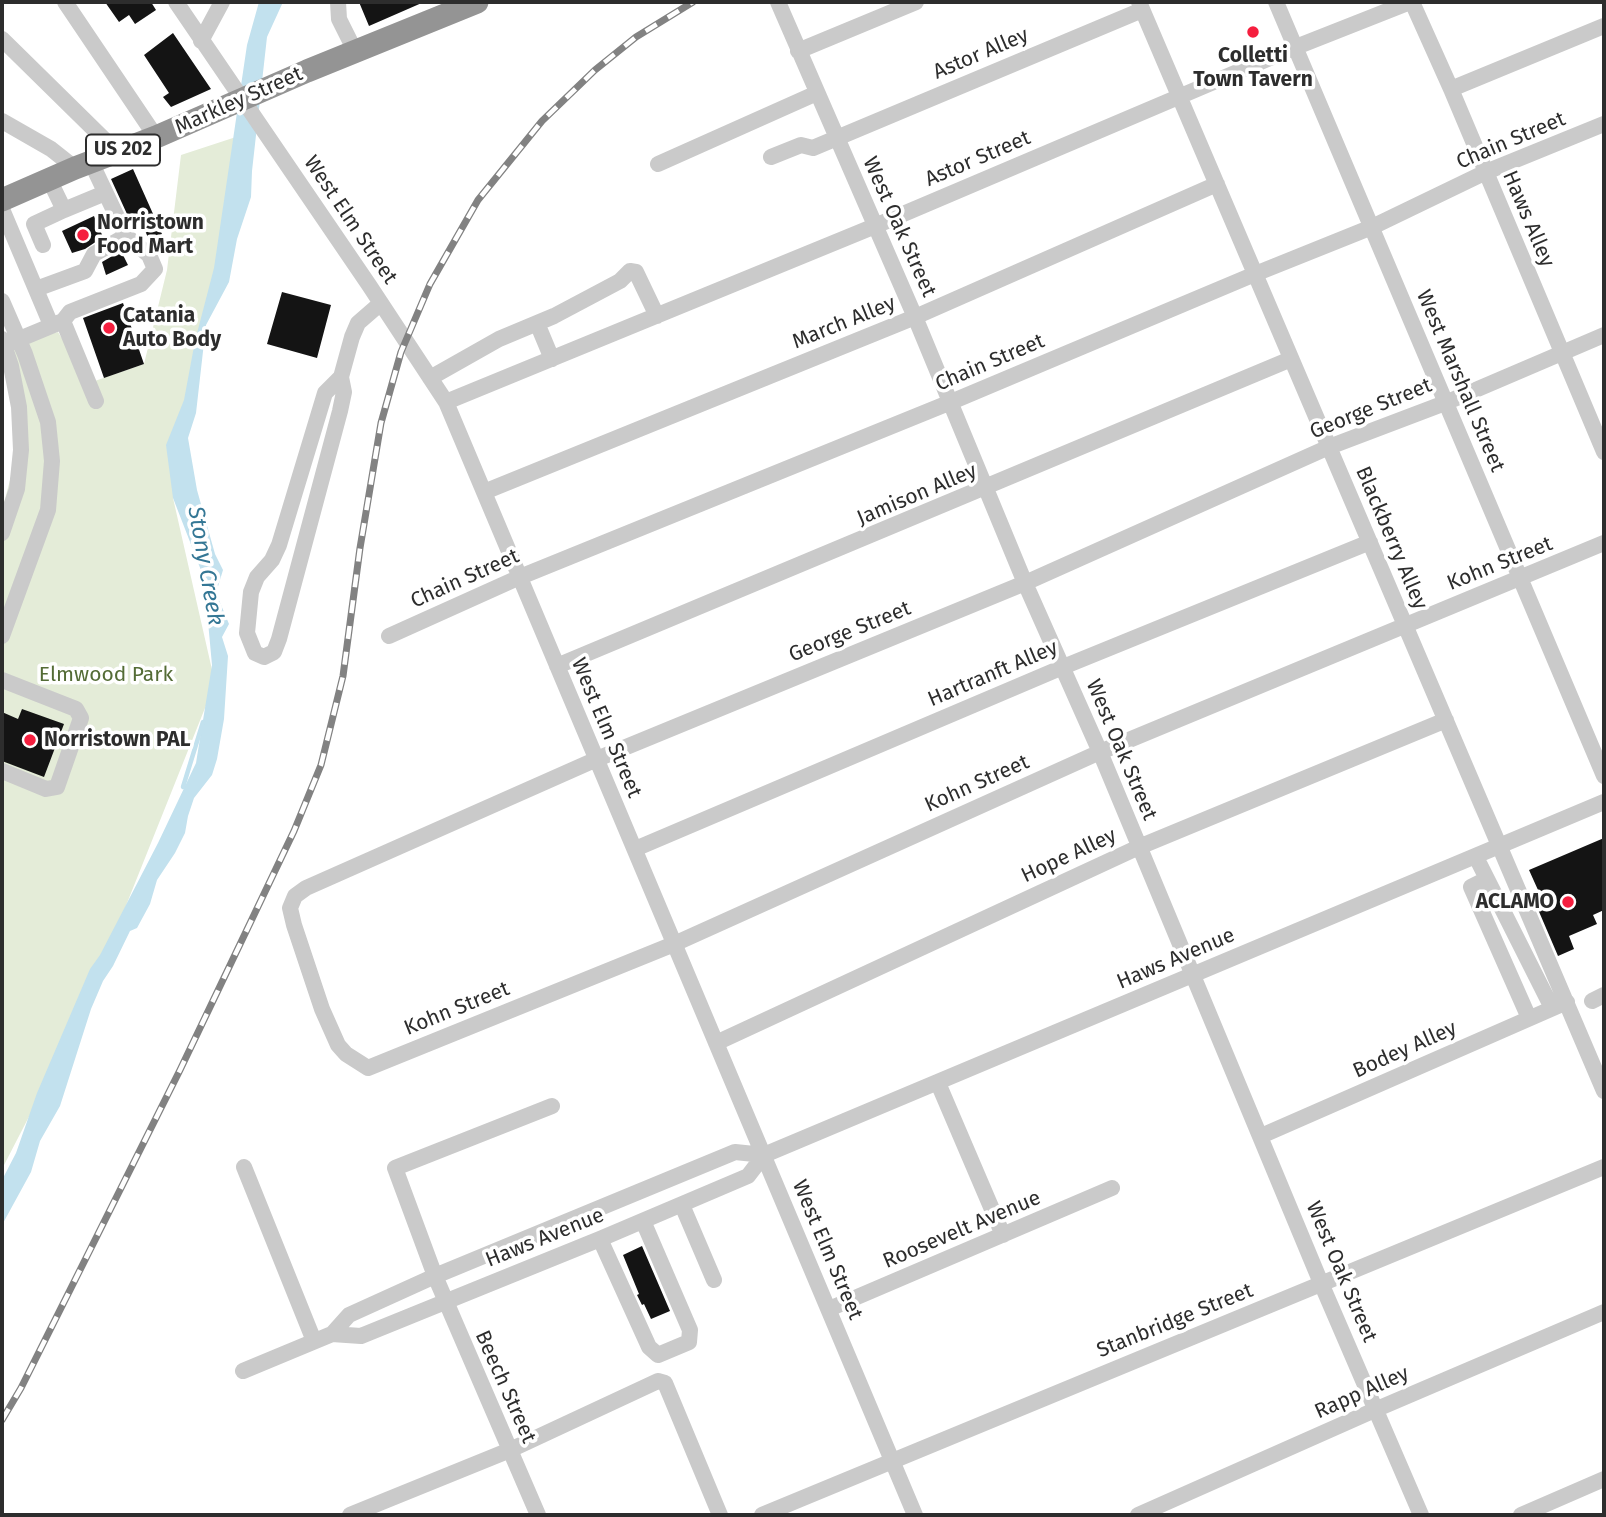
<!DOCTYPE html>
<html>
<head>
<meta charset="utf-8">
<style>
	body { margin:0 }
	#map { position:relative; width:1606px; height:1517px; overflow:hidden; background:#fff; font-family:"Fira Sans",sans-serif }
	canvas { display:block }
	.frame { position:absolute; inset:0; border:4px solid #2d2d2d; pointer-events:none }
</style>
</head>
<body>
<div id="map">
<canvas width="1606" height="1517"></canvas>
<div class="frame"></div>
</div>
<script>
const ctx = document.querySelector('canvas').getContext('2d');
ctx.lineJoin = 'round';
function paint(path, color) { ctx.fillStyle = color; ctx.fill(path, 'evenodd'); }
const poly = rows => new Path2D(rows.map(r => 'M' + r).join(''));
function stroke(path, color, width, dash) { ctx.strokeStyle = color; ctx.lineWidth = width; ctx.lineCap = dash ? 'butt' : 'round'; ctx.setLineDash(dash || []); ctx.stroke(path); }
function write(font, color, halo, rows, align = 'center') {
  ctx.font = font + ' "Fira Sans",sans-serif'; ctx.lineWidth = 7; ctx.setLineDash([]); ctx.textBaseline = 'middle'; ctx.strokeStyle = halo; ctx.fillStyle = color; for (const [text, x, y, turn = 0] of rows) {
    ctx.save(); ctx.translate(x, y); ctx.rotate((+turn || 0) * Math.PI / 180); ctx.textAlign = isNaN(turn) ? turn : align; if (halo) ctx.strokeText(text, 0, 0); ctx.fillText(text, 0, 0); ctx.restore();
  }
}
paint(poly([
	[239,136,173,498,215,683,85,1008,2,1169,2,510,21,439,4,346,58,332,89,383,144,364,167,270,181,155]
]), '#e4ecd8');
paint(poly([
	[259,2,283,2,267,37,252,171,251,197,237,239,229,282,206,325,196,413,188,438,197,490,215,554,223,570,216,593,229,624,222,637,228,656,224,719,217,759,212,775,194,798,188,816,185,833,175,853,157,880,150,904,137,928,130,931,113,966,103,981,91,1009,60,1106,40,1141,31,1172,2,1225,2,1180,16,1153,37,1093,90,969,100,955,158,843,196,763,212,665,204,578,173,498,166,445,184,400,195,341,214,268,247,45]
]), '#c2e1ee');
stroke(poly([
	[183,787,203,722]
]), '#c2e1ee', 4.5);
paint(poly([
	[105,2,151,2,156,10,135,24,129,15,119,22],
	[359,2,424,2,369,26],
	[173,33,211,89,171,107,163,97,169,93,144,55],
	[133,169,162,234,149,240,141,221,132,225,111,179],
	[94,216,103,237,85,249,72,253,62,231],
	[121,251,128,265,106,275,102,262],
	[282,292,331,305,317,358,267,344],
	[123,303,144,364,104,378,83,318],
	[22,709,64,724,44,777,2,761,2,712,18,719],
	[1604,838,1604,910,1593,915,1597,924,1569,936,1574,949,1558,956,1531,893,1538,890,1529,870],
	[642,1246,670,1311,651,1319,644,1304,642,1305,637,1295,639,1294,623,1255]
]), '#141414');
stroke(poly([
	[65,2,156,137],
	[176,2,369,285,446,402,915,1515],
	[338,2,339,19,355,51],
	[778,2,915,317,1025,583,1100,752,1321,1283,1421,1515],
	[1139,2,1604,1091],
	[1276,2,1604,776],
	[1412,2,1451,89,1604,452],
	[2,39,117,152],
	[201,41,222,2],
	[798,51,916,2],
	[1451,89,1604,26],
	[2,121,51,149,75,168],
	[771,157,801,145,813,148,1142,10],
	[658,164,817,93],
	[49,179,64,210,105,193],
	[2,209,51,325],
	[43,245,34,224,64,210],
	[36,289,85,271,94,254,126,236],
	[2,301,25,354,48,422,52,461,48,510,2,636],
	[63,321,70,312,141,284,155,269,149,255,126,236,91,162],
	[537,323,552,359],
	[1604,335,1445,403,1329,447,1025,583,597,759,306,888,295,896,290,908,294,925,322,1009,338,1045,346,1054,368,1068,674,944,1100,752,1604,543],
	[2,339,11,366,19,407,21,450,17,489,2,533],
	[10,343,63,321,96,401],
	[341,377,325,393,279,545,272,560,257,577,251,592,247,633,255,653,264,657,274,652,279,639,340,411,344,392,341,377,352,337,358,323,381,303],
	[430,378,499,339,554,316,620,281,630,271,636,272,657,316],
	[446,402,875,226,1296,47,1410,2],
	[484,492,915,317,1217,184],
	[389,636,520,577,951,402,1255,274,1372,227,1486,172,1604,124],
	[557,666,1291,359],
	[2,680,76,709,81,718,57,787,46,789,2,771],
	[635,849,1063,667,1370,542],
	[1476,857,1552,1008],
	[1487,879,1471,887,1529,1018],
	[1592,1001,1604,995],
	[716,1043,1139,847,1446,720],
	[938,1083,1003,1235],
	[1261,1136,1567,1002],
	[244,1167,314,1341],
	[682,1205,714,1280],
	[600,1239,649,1347,658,1355,689,1342,690,1330,643,1221],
	[829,1309,1112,1188],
	[332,1334,361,1336,600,1239,748,1176,764,1155],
	[243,1371,332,1334,349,1315,435,1276,735,1152,764,1155,1604,802],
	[350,1515,510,1450,658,1381,665,1383,720,1515],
	[538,1515,435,1276,395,1168,552,1106],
	[762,1515,1604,1167],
	[1138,1515,1377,1409,1604,1312],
	[1521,1515,1604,1479]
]), '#cacaca', 16);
stroke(poly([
	[2,200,75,168,156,137,307,71,477,2]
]), '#949494', 23);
const rail = poly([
	[2,1420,21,1388,180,1070,294,831,321,765,343,676,360,548,381,423,401,352,430,284,478,200,542,121,595,70,636,37,693,2]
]);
stroke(rail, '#828282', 7);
stroke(rail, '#fff', 4.5, [13]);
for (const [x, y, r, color] of [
	[1253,32,7,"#f51e3e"],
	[83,235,7,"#f51e3e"],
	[109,328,7,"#f51e3e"],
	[30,740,7,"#f51e3e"],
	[1568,902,7,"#f51e3e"]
]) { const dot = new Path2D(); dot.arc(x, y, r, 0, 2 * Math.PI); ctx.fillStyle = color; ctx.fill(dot); stroke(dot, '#fff', 2.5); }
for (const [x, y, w] of [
	[123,150,74]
]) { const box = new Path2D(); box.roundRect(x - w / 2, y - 15.5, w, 31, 5); ctx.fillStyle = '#fff'; ctx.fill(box); stroke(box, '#2d2d2d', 2); }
write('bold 19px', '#2d2d2d', null, [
	["US 202",123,150]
]);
write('21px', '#2d2d2d', '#fff', [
	["Astor Alley",981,54,-23],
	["Markley Street",239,101,-24],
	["Chain Street",1511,141,-23],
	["Astor Street",978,159,-23],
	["Haws Alley",1528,219,67],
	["West Elm Street",350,220,56],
	["West Oak Street",899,227,66],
	["March Alley",844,323,-22],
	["Chain Street",990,363,-23],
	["West Marshall Street",1460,381,67],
	["George Street",1371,409,-22],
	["Jamison Alley",917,495,-23],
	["Blackberry Alley",1391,538,67],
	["Kohn Street",1500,564,-22],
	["Chain Street",465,579,-24],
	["George Street",850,632,-22],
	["Hartranft Alley",993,674,-23],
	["West Elm Street",606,728,67],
	["West Oak Street",1121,750,67],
	["Kohn Street",977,784,-24],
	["Hope Alley",1069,856,-25],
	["Haws Avenue",1176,959,-23],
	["Kohn Street",457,1009,-22],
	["Bodey Alley",1405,1050,-24],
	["Roosevelt Avenue",962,1230,-23],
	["Haws Avenue",545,1238,-22],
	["West Elm Street",827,1250,67],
	["West Oak Street",1341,1272,67],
	["Stanbridge Street",1175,1321,-22],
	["Beech Street",505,1387,66],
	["Rapp Alley",1362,1393,-24]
]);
write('bold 21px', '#2d2d2d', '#fff', [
	["Colletti",1253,56,"center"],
	["Town Tavern",1253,80,"center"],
	["Norristown",97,223],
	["Food Mart",97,247],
	["Catania",123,316],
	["Auto Body",123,340],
	["Norristown PAL",44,740],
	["ACLAMO",1554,902,"right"]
], 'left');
write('21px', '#546c36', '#fff', [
	["Elmwood Park",106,675]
]);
write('italic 23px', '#347795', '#fff', [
	["Stony Creek",205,566,80]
]);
</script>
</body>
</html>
